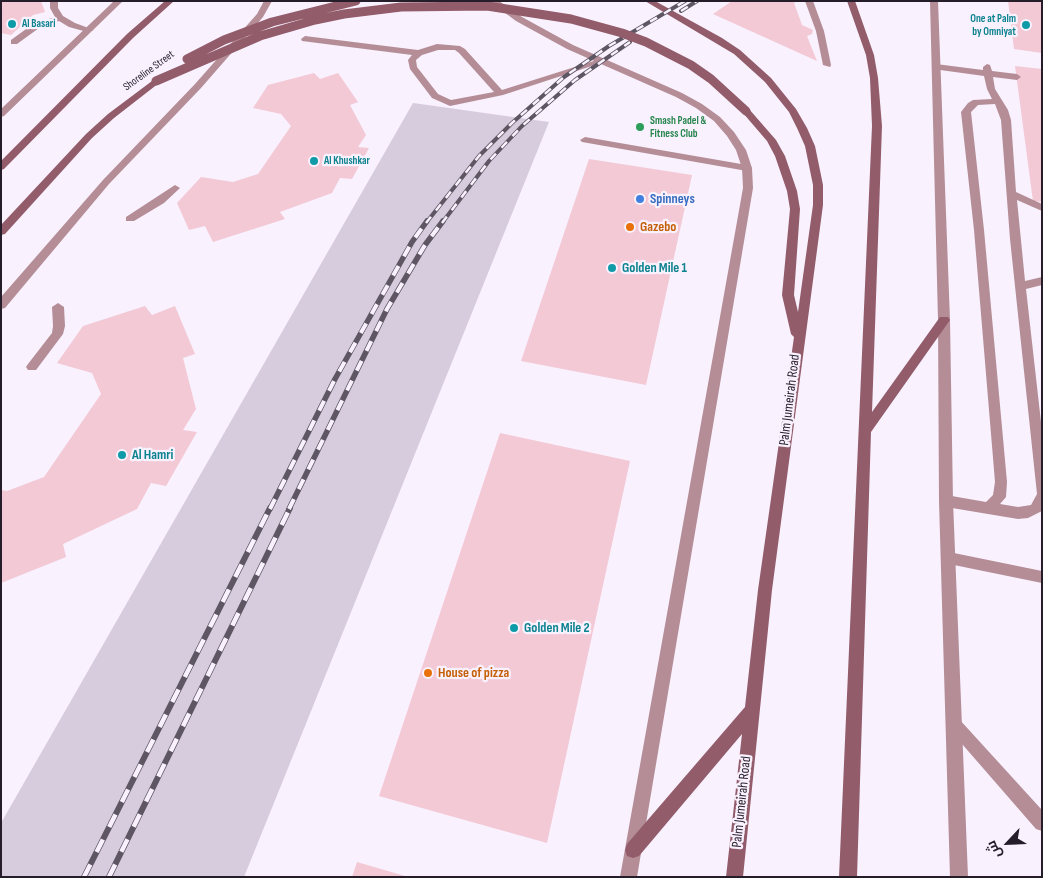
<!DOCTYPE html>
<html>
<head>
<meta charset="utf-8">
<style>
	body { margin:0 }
	#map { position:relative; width:1043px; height:878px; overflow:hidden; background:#f9f1fe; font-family:"Sofia Sans Condensed",Cairo,sans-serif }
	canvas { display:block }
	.frame { position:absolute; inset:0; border:2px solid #251e2a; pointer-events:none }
	.north { position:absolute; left:983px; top:818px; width:50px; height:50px; -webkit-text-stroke:4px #f9f1fe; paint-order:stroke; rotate:245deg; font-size:14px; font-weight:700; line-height:20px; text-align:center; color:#251e2a }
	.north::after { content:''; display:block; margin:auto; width:18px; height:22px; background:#251e2a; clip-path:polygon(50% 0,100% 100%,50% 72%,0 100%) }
</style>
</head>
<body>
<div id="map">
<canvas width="1043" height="878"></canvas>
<div class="frame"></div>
<div class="north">ش</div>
</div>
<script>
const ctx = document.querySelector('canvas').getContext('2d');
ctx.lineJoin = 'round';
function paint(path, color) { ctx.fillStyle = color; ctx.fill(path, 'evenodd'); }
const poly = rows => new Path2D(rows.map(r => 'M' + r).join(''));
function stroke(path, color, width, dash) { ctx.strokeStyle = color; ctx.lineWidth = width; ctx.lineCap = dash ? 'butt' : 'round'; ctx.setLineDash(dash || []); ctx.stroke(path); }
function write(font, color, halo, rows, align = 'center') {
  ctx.font = font + ' "Sofia Sans Condensed",sans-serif'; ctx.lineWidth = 4.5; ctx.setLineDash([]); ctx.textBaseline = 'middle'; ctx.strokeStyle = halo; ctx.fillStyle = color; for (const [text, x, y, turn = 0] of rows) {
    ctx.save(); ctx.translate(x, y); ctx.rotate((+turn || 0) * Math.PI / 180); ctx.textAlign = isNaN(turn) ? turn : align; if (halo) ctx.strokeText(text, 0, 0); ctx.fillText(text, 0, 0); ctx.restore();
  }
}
paint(poly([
	[413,103,549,122,244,877,1,877,1,823]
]), '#d7cbde');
paint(poly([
	[1,1,41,1,45,12,33,15,11,35,1,33],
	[732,1,797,1,794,3,802,25,813,30,812,34,807,36,817,61,713,14],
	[1008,1,1042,1,1042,53,1014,49],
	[1015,66,1042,69,1042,202,1033,201],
	[314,73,320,79,338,73,358,102,350,105,366,135,358,147,369,148,352,179,340,178,332,193,280,212,285,219,213,242,205,226,189,230,177,203,201,177,233,182,258,174,291,126,281,114,253,108,268,85],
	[589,159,692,175,646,385,521,361],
	[145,306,152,315,175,306,195,354,183,358,196,409,183,430,197,432,166,486,151,483,137,509,63,544,66,557,1,583,1,490,7,491,44,477,101,394,92,373,57,363,83,326],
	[500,433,630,461,547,843,379,796],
	[357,862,405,876,405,877,352,877]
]), '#f2c9d5');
paint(poly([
	[50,1,58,1,58,8,63,16,75,23,94,30,87,32,69,27,59,21,39,28,17,44,11,44,11,40,33,24,55,17,50,8,50,1],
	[805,1,813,1,824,31,831,65,830,67,823,65,816,31,805,1],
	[305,36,418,50,437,44,460,46,465,49,502,90,600,59,607,61,503,95,450,106,432,98,410,69,408,60,412,55,302,41,301,39,305,36],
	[438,50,455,50,459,53,494,92,451,100,438,94,417,67,416,60,422,55,438,50],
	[936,64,983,70,983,67,987,64,990,65,992,71,1017,74,1021,77,1017,80,993,77,995,89,1008,110,1011,120,1016,192,1042,204,1042,211,1017,200,1025,281,1042,277,1042,285,1026,289,1042,431,1042,511,1028,518,1018,519,946,507,941,505,939,501,941,497,946,495,986,502,993,495,995,482,974,230,961,112,968,103,973,100,992,99,987,89,984,76,933,69,933,65,936,64],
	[995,104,1001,120,1010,239,1037,494,1031,505,1018,507,1000,504,1006,497,1007,482,984,230,971,112,978,105,995,104],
	[585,137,747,165,752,168,747,171,582,142,580,140,585,137],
	[175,185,180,188,164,203,134,221,126,221,126,217,175,185],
	[58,303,64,307,65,326,63,334,36,370,28,370,26,367,28,364,52,333,53,326,52,307,58,303],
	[949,552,1042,571,1042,583,949,564,944,562,942,558,944,554,949,552],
	[954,716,959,719,1042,810,1042,831,1036,829,949,729,946,724,949,719,954,716]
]), '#b48d97');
paint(poly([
	[114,1,123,1,4,116,1,117,1,109,114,1],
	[264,1,272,1,263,17,201,88,109,184,5,308,1,309,1,297,103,180,195,84,257,14,264,1],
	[489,1,499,1,522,17,573,45,682,93,702,104,720,117,734,132,746,150,752,168,753,188,637,877,620,877,743,188,742,168,736,150,727,136,714,121,696,108,676,97,567,49,516,21,489,1],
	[930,1,938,1,950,320,953,501,968,877,950,877,939,501,938,320,930,1]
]), '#b48d97');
paint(poly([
	[165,1,174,1,133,38,4,169,1,170,1,161,127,34,165,1],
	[645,1,655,1,722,38,740,50,771,78,796,109,807,128,815,146,823,185,823,205,772,590,743,877,726,877,742,734,639,856,633,858,627,856,625,850,627,844,745,707,758,590,794,337,791,334,782,295,790,209,787,191,775,156,767,141,743,113,743,109,749,109,776,140,785,156,797,191,800,209,794,295,798,312,813,205,813,185,805,146,797,128,789,112,765,82,734,54,645,1],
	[847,1,855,1,874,55,878,78,882,126,872,412,940,317,948,317,950,320,871,432,857,877,839,877,872,126,870,78,866,55,847,1],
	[156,78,159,79,159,83,114,118,92,138,5,234,1,235,1,225,86,134,108,114,156,78]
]), '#925c6b');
const railFar2 = poly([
	[681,11,697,1],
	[426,223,479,156,512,123,564,77,609,46,685,1],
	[442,223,489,161,522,126,575,80,630,42]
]);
const railFar1 = poly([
	[270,509,335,379,412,242,427,221],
	[289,509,387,309,425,245,443,221]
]);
const rail = poly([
	[84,877,270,508],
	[109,877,290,508]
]);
stroke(railFar2, '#5e5763', 4);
stroke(railFar1, '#5e5763', 5.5);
stroke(rail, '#5e5763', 6);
stroke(railFar2, '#f9f1fe', 2.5, [8]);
stroke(railFar1, '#f9f1fe', 4, [11]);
stroke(rail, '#f9f1fe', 4.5, [14]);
stroke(poly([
	[187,59,224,40,272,22,356,1],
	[156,81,260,36,315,20,344,14,401,7,487,6,571,19,622,33,646,42,691,65,711,79,746,111]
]), '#925c6b', 9);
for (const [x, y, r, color] of [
	[12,24,5,"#0f9aa8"],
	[1026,25,5,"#0f9aa8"],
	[640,127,5,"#2e9e5b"],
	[314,161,5,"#0f9aa8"],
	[640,199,5,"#3f7fe0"],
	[630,227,5,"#e8710a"],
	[612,268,5,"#0f9aa8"],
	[122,455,5,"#0f9aa8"],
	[514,628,5,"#0f9aa8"],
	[428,673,5,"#e8710a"]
]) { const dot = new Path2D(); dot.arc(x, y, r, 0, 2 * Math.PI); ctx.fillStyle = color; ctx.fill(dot); stroke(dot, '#f9f1fe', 2); }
write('bold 11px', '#0d838f', '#f9f1fe', [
	["One at Palm",1016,19,"right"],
	["by Omniyat",1016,32,"right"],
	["Al Basari",22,24],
	["Al Khushkar",324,161]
], 'left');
write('11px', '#251e2a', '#f9f1fe', [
	["Shoreline Street",149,71,-36]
]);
write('bold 11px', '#27864d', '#f9f1fe', [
	["Smash Padel &",650,121],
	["Fitness Club",650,134]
], 'left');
write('bold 14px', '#366cbe', '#f9f1fe', [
	["Spinneys",650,199]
], 'left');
write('bold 14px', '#c56008', '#f9f1fe', [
	["Gazebo",640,227],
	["House of pizza",438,673]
], 'left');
write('bold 14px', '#0d838f', '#f9f1fe', [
	["Golden Mile 1",622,268],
	["Al Hamri",132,455],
	["Golden Mile 2",524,628]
], 'left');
write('14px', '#251e2a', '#f9f1fe', [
	["Palm Jumeirah Road",790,400,-83],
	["Palm Jumeirah Road",742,802,-84]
]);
</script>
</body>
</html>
